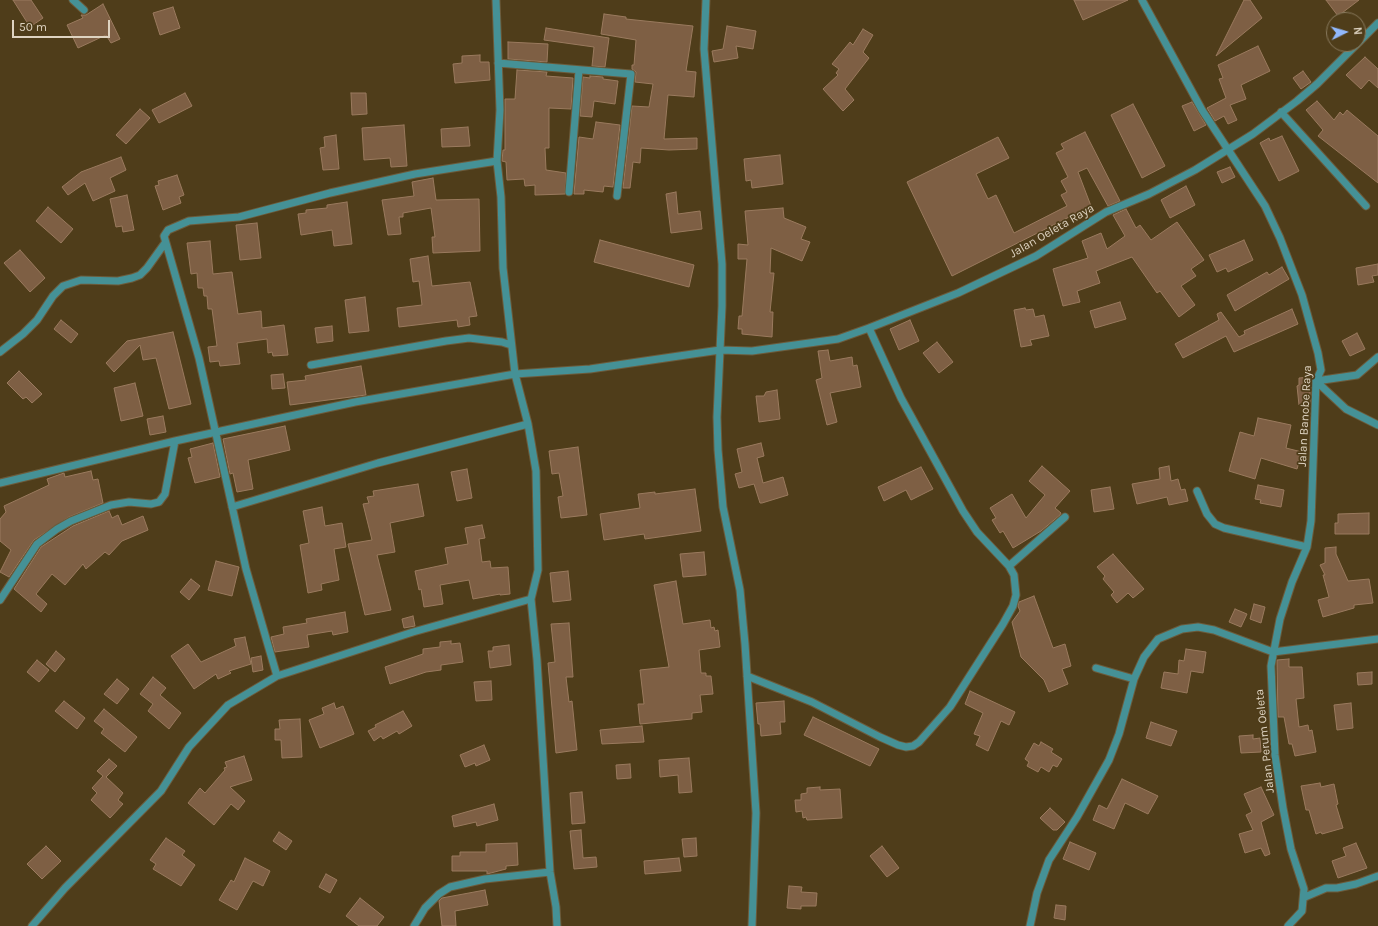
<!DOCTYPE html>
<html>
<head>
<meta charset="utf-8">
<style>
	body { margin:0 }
	#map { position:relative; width:1378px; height:926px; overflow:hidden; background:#4f3d1a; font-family:Karla,sans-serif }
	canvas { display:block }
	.north { position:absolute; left:1326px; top:12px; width:40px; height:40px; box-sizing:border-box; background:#4f3d1a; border:1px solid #88795d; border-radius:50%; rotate:85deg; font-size:11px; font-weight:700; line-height:16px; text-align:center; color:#ded3c1 }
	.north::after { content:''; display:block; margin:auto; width:14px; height:18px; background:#91b8fd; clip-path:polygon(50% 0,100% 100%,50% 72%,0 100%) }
	.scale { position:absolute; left:12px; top:20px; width:98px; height:18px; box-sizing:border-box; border:2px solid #ded3c1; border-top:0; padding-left:5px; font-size:12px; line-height:14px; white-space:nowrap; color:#ded3c1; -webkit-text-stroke:3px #4f3d1a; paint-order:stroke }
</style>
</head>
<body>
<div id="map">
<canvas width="1378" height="926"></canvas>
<div class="north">N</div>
<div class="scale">50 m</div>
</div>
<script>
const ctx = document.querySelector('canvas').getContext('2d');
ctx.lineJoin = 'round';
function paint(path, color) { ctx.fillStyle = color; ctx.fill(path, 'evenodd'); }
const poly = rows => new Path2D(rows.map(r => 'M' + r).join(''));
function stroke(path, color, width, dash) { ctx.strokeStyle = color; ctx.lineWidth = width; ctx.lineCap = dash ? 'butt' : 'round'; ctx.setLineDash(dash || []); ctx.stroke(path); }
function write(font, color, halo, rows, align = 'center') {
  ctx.font = font + ' Karla,sans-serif'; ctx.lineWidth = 3.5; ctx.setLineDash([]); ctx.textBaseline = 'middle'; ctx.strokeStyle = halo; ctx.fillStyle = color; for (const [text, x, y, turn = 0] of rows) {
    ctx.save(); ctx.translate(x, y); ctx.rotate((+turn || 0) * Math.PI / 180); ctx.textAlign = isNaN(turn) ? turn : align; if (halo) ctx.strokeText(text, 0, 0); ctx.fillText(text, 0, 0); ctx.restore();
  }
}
const building = poly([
	[13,0,31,0,43,18,30,27,13,0],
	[1074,0,1128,0,1083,20,1074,0],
	[1244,0,1250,0,1262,18,1216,56,1244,0],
	[1326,0,1359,0,1338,16,1326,0],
	[103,4,120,39,111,43,106,35,78,48,67,25,83,18,81,15,86,15,103,4],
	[173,7,180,28,160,35,153,13,173,7],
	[604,14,626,17,626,19,693,26,686,71,696,72,694,97,668,95,664,139,697,138,697,149,669,150,641,148,640,163,633,162,630,188,623,188,632,106,649,107,653,84,635,82,636,72,632,69,632,65,634,65,636,40,601,34,604,14],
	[727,26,756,31,753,49,736,46,738,58,714,62,712,51,723,49,727,26],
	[546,28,609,38,605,67,592,66,594,47,544,40,546,28],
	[863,29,873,35,863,52,869,58,845,89,854,100,843,111,823,89,838,75,836,73,839,69,832,64,850,42,853,45,863,29],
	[508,42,548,44,547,62,508,59,508,42],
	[1258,46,1270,71,1241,85,1246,99,1230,105,1237,120,1228,124,1224,116,1215,121,1207,108,1226,98,1219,79,1223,78,1218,65,1258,46],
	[480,55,480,62,489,62,490,80,455,83,453,64,462,63,462,56,480,55],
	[1365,57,1378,69,1378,88,1369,80,1361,89,1346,75,1365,57],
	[517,70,547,72,546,76,573,78,571,109,549,108,549,148,545,148,546,170,566,173,565,194,535,195,535,185,525,186,524,179,507,180,506,162,502,161,503,150,505,150,505,99,515,99,517,70],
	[1303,71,1311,82,1301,89,1293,78,1303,71],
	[590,76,603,77,603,79,618,81,615,104,594,101,592,117,580,116,583,77,590,78,590,76],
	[185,93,192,106,159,123,152,110,185,93],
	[351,93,366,93,367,114,352,115,351,93],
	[1317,101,1334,120,1340,112,1343,115,1347,110,1378,136,1378,183,1318,136,1323,130,1306,110,1317,101],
	[1192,102,1206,125,1194,131,1182,106,1192,102],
	[1133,104,1165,166,1142,178,1111,115,1133,104],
	[140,109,150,118,126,144,116,135,140,109],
	[596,122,620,125,613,187,604,186,603,192,584,190,584,194,574,194,579,137,593,139,596,122],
	[404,125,407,166,391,167,390,158,364,160,362,128,404,125],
	[468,127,470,146,442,147,441,129,468,127],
	[1085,132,1120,201,1108,206,1087,168,1078,172,1091,206,952,276,907,182,998,137,1009,158,976,174,988,199,996,195,1014,233,1067,206,1061,195,1067,192,1061,181,1068,177,1056,153,1064,149,1061,144,1085,132],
	[336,135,339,169,323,170,320,148,325,147,324,137,336,135],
	[1282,136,1299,171,1279,181,1260,143,1269,138,1270,141,1282,136],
	[780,155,783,184,752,188,751,180,746,181,744,159,780,155],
	[121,157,126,170,110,178,115,191,93,201,85,183,68,195,62,187,81,172,121,157],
	[1230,167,1235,177,1222,183,1217,172,1230,167],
	[177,175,184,195,179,197,181,203,163,210,155,186,159,185,158,181,177,175],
	[433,178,436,200,479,199,480,251,433,253,432,237,435,237,431,208,403,213,403,217,399,217,401,234,388,235,382,200,414,196,412,182,433,178],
	[1186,186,1195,205,1170,218,1161,200,1186,186],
	[676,192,678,214,700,211,702,229,671,233,666,194,676,192],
	[127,195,134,230,123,232,122,226,116,227,110,199,127,195],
	[347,202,352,244,334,246,332,230,301,235,298,214,306,213,306,210,327,208,327,205,347,202],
	[48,207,73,229,61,243,36,221,48,207],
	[783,208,784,218,806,227,801,239,810,242,802,261,771,248,770,273,774,273,770,312,773,312,772,337,742,334,742,329,738,329,739,316,742,316,747,259,738,259,738,244,748,245,745,211,783,208],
	[1126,209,1136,228,1140,225,1151,240,1177,222,1204,260,1191,269,1196,276,1181,286,1195,305,1179,317,1160,291,1157,293,1132,257,1096,271,1100,283,1077,291,1080,302,1063,306,1053,269,1088,258,1082,241,1101,233,1107,249,1125,236,1113,215,1126,209],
	[257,223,261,258,240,260,236,225,257,223],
	[600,240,694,265,689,287,594,262,600,240],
	[1244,240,1253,260,1228,272,1226,268,1217,272,1209,255,1244,240],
	[210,241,213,274,232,272,238,314,261,311,262,328,284,325,288,355,273,356,272,352,268,353,267,339,237,343,240,364,220,366,219,361,210,362,208,347,217,346,212,309,208,309,207,296,204,296,203,288,198,288,197,273,191,274,187,243,210,241],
	[20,250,45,278,30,292,4,263,20,250],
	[428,256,432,286,470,282,477,316,469,317,470,325,458,327,457,320,399,327,397,308,422,305,419,281,413,282,410,259,428,256],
	[1378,264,1378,275,1372,276,1374,282,1358,285,1356,268,1378,264],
	[1282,267,1289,279,1235,311,1227,295,1267,272,1269,275,1282,267],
	[365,297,369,331,349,333,345,300,365,297],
	[1120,302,1126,319,1095,328,1090,311,1120,302],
	[1025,308,1026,310,1033,309,1035,317,1044,315,1049,336,1030,340,1032,345,1021,347,1014,310,1025,308],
	[1292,309,1298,324,1234,352,1226,336,1183,358,1175,344,1219,320,1217,314,1221,312,1239,337,1245,334,1244,331,1292,309],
	[61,320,78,334,71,343,54,329,61,320],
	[910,320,919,341,899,350,890,329,910,320],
	[332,326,333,341,317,343,315,328,332,326],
	[173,332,191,404,169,409,156,358,143,360,140,345,114,372,106,363,127,341,173,332],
	[1357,333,1365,349,1350,356,1342,341,1357,333],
	[937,342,953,362,939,373,923,353,937,342],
	[828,350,830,361,852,357,853,366,857,365,861,387,830,393,837,422,827,425,816,380,822,378,818,351,828,350],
	[361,366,366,395,290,405,287,382,306,380,305,376,361,366],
	[19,371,42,394,32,403,26,397,23,399,7,383,19,371],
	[283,374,285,388,272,389,271,375,283,374],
	[1310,377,1310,404,1299,405,1297,386,1299,385,1299,378,1310,377],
	[135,383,143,416,121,421,114,388,135,383],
	[777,390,780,419,759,422,756,396,764,396,766,392,777,390],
	[163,416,166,432,150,435,147,419,163,416],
	[1258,418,1291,425,1286,448,1302,452,1297,469,1261,458,1255,479,1229,471,1240,432,1254,436,1258,418],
	[285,426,290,450,248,460,253,489,237,492,233,473,230,474,223,439,285,426],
	[213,443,220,477,195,483,188,458,192,457,190,449,213,443],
	[761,443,764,456,757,458,763,483,783,477,788,495,762,503,760,503,754,484,739,488,735,474,742,472,737,449,761,443],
	[578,447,587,515,561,518,558,497,563,496,559,473,552,474,549,451,578,447],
	[1042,466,1070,491,1055,508,1061,513,1060,515,1041,531,1013,548,1003,531,1000,533,992,520,996,518,990,508,1012,494,1026,518,1045,495,1029,481,1042,466],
	[1169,466,1171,481,1178,479,1181,490,1185,489,1188,501,1169,505,1167,497,1137,504,1132,484,1160,479,1159,468,1169,466],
	[921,467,933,489,911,500,906,490,884,501,878,487,921,467],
	[467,469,472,498,457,501,451,472,467,469],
	[91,471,93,480,98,479,103,503,69,517,34,540,9,577,0,572,11,550,0,541,0,519,6,512,4,506,49,485,47,479,64,473,65,477,91,471],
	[418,484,424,516,390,523,395,552,377,555,391,610,365,615,348,544,372,540,363,504,369,503,367,497,374,496,373,491,418,484],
	[1258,485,1284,490,1281,507,1260,503,1261,500,1255,499,1258,485],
	[1110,487,1114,509,1094,512,1091,490,1110,487],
	[695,489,701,531,645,539,644,534,604,540,600,514,640,508,638,494,655,492,655,494,695,489],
	[322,507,325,526,342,523,346,547,334,549,339,580,321,584,322,590,308,593,300,545,309,543,303,511,322,507],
	[109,511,112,518,118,515,122,525,143,516,148,530,122,541,109,555,105,552,86,569,83,564,65,585,52,574,36,594,47,604,41,612,14,589,41,547,73,526,109,511],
	[1369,513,1369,534,1335,534,1335,523,1338,523,1338,514,1369,513],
	[482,525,485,538,479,539,482,562,490,561,491,568,508,567,510,594,500,595,500,594,473,599,469,580,440,585,443,604,424,607,421,589,419,590,415,571,448,564,445,548,468,544,465,528,482,525],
	[1336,547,1336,554,1348,581,1369,579,1373,603,1354,605,1354,608,1323,617,1318,600,1329,597,1323,575,1325,575,1320,565,1325,563,1325,548,1336,547],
	[704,552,706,575,683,577,680,554,704,552],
	[1113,554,1144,589,1133,598,1128,593,1117,603,1111,595,1114,592,1103,579,1105,576,1097,567,1113,554],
	[216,561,239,567,232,596,208,590,216,561],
	[568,571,571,600,553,602,550,573,568,571],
	[191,579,200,586,189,600,180,592,191,579],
	[676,581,683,624,710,620,711,628,714,627,715,631,718,630,720,647,699,650,701,673,706,673,706,676,711,676,713,694,700,695,702,712,692,713,692,719,640,724,638,704,644,704,640,670,669,667,654,585,676,581],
	[1034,596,1053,648,1065,644,1071,666,1062,669,1068,684,1049,692,1044,680,1021,657,1012,622,1020,611,1018,606,1019,602,1034,596],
	[1254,604,1265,607,1261,623,1250,619,1254,604],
	[1235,609,1247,614,1241,627,1229,622,1235,609],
	[345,612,348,632,333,635,332,631,307,635,309,647,275,652,271,637,284,634,283,627,307,623,306,619,345,612],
	[413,616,415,626,404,628,402,619,413,616],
	[569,623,573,677,566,677,569,702,572,701,577,750,556,753,548,663,555,662,551,624,569,623],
	[245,637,251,664,229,671,231,673,218,679,216,674,194,689,171,656,188,644,201,662,236,646,234,639,245,637],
	[451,641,451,644,460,643,463,662,441,665,441,670,426,672,390,684,385,667,423,654,423,649,440,647,440,642,451,641],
	[509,645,511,665,490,668,488,651,493,651,493,647,509,645],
	[1186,649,1206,652,1203,673,1191,671,1187,693,1161,688,1164,672,1178,674,1179,660,1184,661,1186,649],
	[56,651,65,659,55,672,46,664,56,651],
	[261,656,263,670,253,672,251,658,261,656],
	[1289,659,1289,667,1302,667,1304,698,1296,699,1299,727,1308,725,1309,731,1312,730,1316,752,1295,756,1292,744,1289,744,1284,717,1278,717,1277,662,1277,660,1289,659],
	[37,660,49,670,39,682,27,672,37,660],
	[1372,672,1372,684,1358,685,1357,673,1372,672],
	[153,677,166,688,160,695,181,713,169,729,148,711,153,704,140,694,153,677],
	[117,679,129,689,117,704,104,694,117,679],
	[491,681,492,700,476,701,474,682,491,681],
	[970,691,1015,712,1009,725,1001,721,988,751,976,745,980,736,974,734,983,713,965,704,970,691],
	[64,701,85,718,77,729,55,711,64,701],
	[784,701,785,722,780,722,781,734,761,736,760,724,758,724,756,703,784,701],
	[334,703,336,709,343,706,354,734,320,748,309,720,324,714,322,708,334,703],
	[1351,703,1353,728,1337,730,1334,705,1351,703],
	[104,709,137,737,125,752,101,733,104,729,94,721,104,709],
	[403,711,412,726,399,734,397,731,383,739,381,736,374,741,368,731,376,727,375,725,403,711],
	[813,717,879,749,870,766,804,735,813,717],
	[300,719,302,757,282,758,281,740,275,740,275,729,280,729,279,720,300,719],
	[1151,722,1177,731,1171,746,1146,738,1151,722],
	[642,726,644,742,602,744,600,730,642,726],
	[1253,735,1253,739,1260,738,1261,752,1241,753,1239,736,1253,735],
	[1041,742,1053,749,1051,752,1062,759,1057,767,1053,765,1049,772,1041,767,1038,772,1027,766,1029,762,1025,759,1034,743,1039,746,1041,742],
	[484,745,490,760,476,766,475,763,465,767,460,755,484,745],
	[244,756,252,780,230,787,245,801,238,810,231,804,214,825,188,803,200,788,205,793,225,770,224,768,227,767,225,762,244,756],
	[689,758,692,792,679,793,678,775,660,777,659,760,689,758],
	[109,759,117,766,106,777,123,793,118,800,123,804,110,818,91,800,97,793,92,788,103,776,97,771,109,759],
	[630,764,631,778,617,779,616,765,630,764],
	[1122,779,1158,796,1148,814,1125,803,1114,829,1093,820,1099,805,1107,809,1122,779],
	[1320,783,1321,787,1334,784,1338,804,1336,805,1343,828,1322,834,1321,832,1316,834,1309,810,1306,810,1301,786,1320,783],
	[820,787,820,790,840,789,842,818,807,820,806,817,803,818,802,811,796,812,795,800,801,800,801,794,807,793,807,788,820,787],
	[1261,787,1274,815,1261,822,1270,854,1265,856,1261,848,1245,853,1239,834,1253,830,1246,815,1252,812,1244,794,1261,787],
	[582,792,585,823,572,824,570,793,582,792],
	[494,804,498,820,477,826,476,822,454,827,452,816,494,804],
	[1050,808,1065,822,1057,830,1053,830,1040,818,1050,808],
	[581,830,583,858,596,857,597,867,574,869,570,831,581,830],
	[279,832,292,841,286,850,273,841,279,832],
	[166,838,185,851,182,855,195,865,181,886,153,869,156,864,150,860,166,838],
	[696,838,697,856,684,857,682,839,696,838],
	[1070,842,1096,853,1089,870,1063,859,1070,842],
	[517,843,518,865,506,866,506,869,487,874,487,871,452,871,452,856,460,856,460,852,486,852,486,844,517,843],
	[1356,843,1367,868,1338,878,1332,861,1346,856,1343,848,1356,843],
	[46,846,61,861,42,879,27,864,46,846],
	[882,846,899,868,887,877,870,856,882,846],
	[245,858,270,871,263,886,253,881,237,910,219,900,231,880,234,882,245,858],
	[679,858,681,871,645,874,644,861,679,858],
	[326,874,337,880,330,893,319,887,326,874],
	[789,886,802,887,801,892,817,893,816,906,801,906,801,909,787,908,789,886],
	[485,890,488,905,455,911,456,926,442,926,439,901,442,898,485,890],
	[360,898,384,917,377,926,359,926,346,916,360,898],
	[1056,905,1066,906,1065,920,1054,918,1056,905]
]);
paint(building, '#7e5f44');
stroke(building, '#9a7a5e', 1);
const minor = poly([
	[73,0,84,10],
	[706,0,704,49,722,264,722,306,717,417,718,450,723,507,740,590,745,644,756,813,752,926],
	[1142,0,1202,110,1265,206,1280,238,1302,295,1318,353,1321,370,1316,381,1311,521,1307,547,1292,582,1280,619,1271,666,1275,755,1283,808,1291,849,1304,889,1302,911,1288,926],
	[1358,43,1378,23],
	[498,63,631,74,617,196],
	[1281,112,1366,206],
	[569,192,579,70],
	[0,352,23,334,37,320,53,296,63,286,81,280,118,281,132,278,140,275,147,268,165,243],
	[311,365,446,341,469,338,502,342,511,345],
	[1316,381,1346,409,1378,425],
	[1316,381,1357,375,1378,357],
	[0,483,175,441,355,402,515,374,503,268,501,197,497,161,500,110,496,0],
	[1197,491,1207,514,1215,524,1224,528,1307,547],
	[232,507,378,463,528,424],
	[1009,566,1065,517],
	[0,600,37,544,57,529,71,521,111,505,129,502,151,504,159,502,165,494,175,441],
	[1096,668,1134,679],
	[277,676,246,569,199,358,164,236,168,230,189,221,239,217,330,193,415,174,497,161],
	[747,676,812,702,880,737,898,745,906,747,913,746,919,742,950,707,1003,624,1013,606,1016,595,1014,575,1009,566,977,532,963,511,901,398,869,328],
	[1305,897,1326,888,1337,888,1356,884,1378,876],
	[32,926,65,888,161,791,189,747,228,705,277,676,413,632,531,599],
	[414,926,425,908,439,894,450,887,485,879,550,872],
	[557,926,556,907,550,872,537,660,531,599,538,570,536,471,528,424,515,374,590,369,720,350,752,351,838,339,869,328,958,293,1036,256,1106,212,1149,194,1195,170,1253,134,1297,101,1317,84,1357,44],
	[1030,926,1037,893,1049,860,1077,817,1109,760,1119,734,1134,679,1144,657,1158,639,1182,629,1198,627,1214,630,1273,652,1378,639]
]);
stroke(minor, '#6c5b3b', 9);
stroke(minor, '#459196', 7);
write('12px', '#ded3c1', '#4f3d1a', [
	["Jalan Oeleta Raya",1052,231,-30],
	["Jalan Banobe Raya",1305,416,-87],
	["Jalan Perum Oeleta",1265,741,-96]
]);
</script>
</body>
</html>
